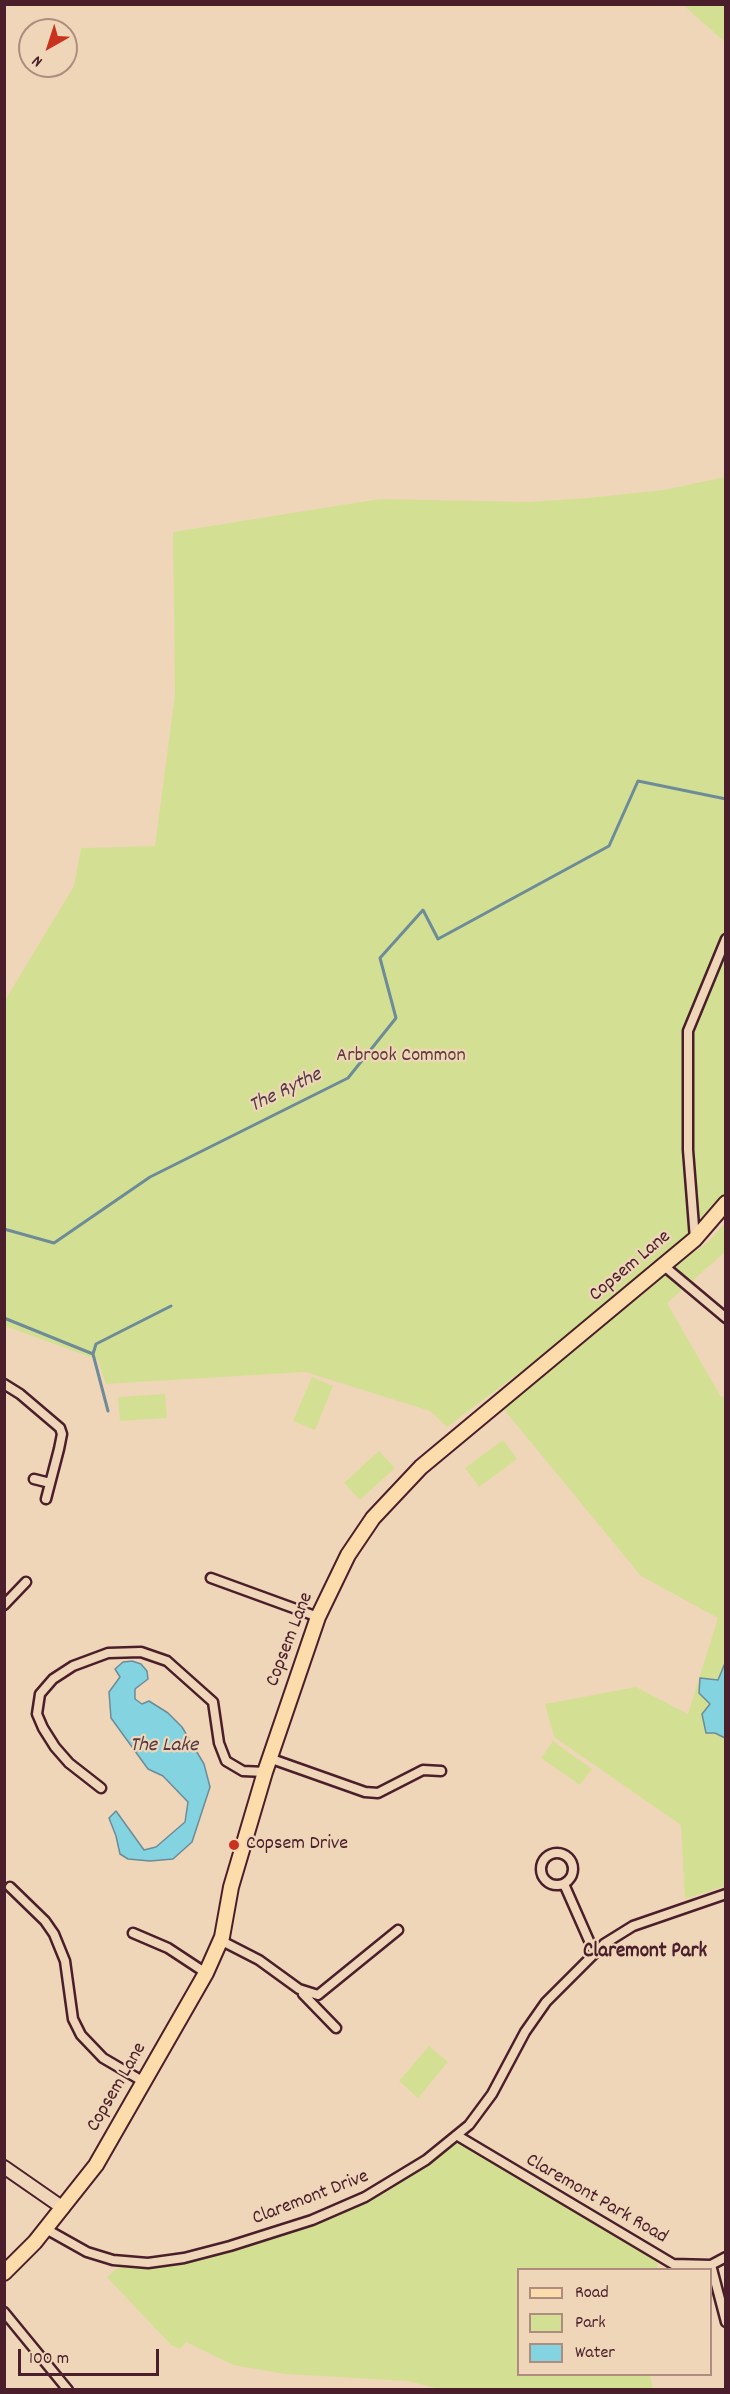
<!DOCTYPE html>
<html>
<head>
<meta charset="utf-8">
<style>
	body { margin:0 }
	#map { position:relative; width:730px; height:2394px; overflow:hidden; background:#f0d6b8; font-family:Dekko,sans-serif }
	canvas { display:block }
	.frame { position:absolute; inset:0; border:6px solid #4a1f2b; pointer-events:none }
	.legend { position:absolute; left:517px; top:2268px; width:195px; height:108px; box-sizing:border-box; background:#f0d6b8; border:2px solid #ae8d80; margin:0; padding:8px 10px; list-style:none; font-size:18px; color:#4a1f2b }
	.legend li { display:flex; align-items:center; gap:12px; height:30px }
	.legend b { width:30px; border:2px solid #ae8d80 }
	.north { position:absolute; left:18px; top:18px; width:60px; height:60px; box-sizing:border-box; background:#f0d6b8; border:2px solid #ae8d80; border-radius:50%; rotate:219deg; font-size:16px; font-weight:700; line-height:24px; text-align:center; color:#4a1f2b }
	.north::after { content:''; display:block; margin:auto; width:21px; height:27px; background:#c8321e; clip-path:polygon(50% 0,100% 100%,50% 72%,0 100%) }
	.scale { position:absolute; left:18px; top:2349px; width:141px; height:27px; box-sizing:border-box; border:3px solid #4a1f2b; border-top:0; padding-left:8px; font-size:18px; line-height:21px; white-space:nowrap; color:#4a1f2b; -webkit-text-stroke:4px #f0d6b8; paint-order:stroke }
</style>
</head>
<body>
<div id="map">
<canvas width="730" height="2394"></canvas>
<div class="frame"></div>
<ul class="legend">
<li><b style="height:8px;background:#fddcac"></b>Road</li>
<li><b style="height:16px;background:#d3e093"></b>Park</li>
<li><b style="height:16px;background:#84d3e1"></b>Water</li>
</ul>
<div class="north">N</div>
<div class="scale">100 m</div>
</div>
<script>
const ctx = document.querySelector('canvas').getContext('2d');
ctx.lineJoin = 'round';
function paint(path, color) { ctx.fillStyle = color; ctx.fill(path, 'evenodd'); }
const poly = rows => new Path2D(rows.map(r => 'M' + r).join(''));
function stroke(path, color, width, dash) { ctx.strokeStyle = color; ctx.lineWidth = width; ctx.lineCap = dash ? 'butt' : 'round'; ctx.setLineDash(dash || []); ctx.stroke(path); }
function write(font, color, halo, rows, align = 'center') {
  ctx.font = font + ' Dekko,sans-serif'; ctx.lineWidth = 4.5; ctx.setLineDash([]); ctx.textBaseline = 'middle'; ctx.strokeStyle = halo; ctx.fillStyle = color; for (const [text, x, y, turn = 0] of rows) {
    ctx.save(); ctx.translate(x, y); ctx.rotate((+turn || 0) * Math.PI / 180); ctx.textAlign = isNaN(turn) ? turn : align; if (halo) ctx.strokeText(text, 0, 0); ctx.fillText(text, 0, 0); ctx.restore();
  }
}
paint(poly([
	[683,5,725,5,725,42],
	[725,477,725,1196,718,1205,634,1287,447,1427,430,1411,305,1372,106,1384,98,1360,5,1326,4,1002,74,886,81,848,155,846,175,694,173,532,380,499,529,502,587,498,664,490],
	[725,1223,725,1252,667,1303,721,1397,725,1396,725,1886,685,1899,681,1825,554,1737,545,1704,636,1687,688,1714,718,1618,641,1576,501,1406,650,1284,708,1242],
	[312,1377,333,1386,315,1430,293,1421],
	[165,1394,167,1418,120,1421,118,1397],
	[503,1440,517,1459,479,1487,465,1468],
	[379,1451,395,1468,360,1500,344,1483],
	[553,1741,592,1769,580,1785,541,1758],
	[429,2046,448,2062,418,2098,399,2081],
	[456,2142,658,2260,657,2269,518,2270,518,2374,650,2375,653,2389,440,2389,408,2381,285,2374,233,2365,186,2342,180,2349,171,2345,107,2277,119,2267,139,2268,183,2263,289,2232,340,2214,387,2192]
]), '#d3e093');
const water = poly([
	[725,1643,726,1643,725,1738,715,1733,706,1733,702,1714,710,1704,699,1693,700,1678,718,1680,725,1663,725,1643],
	[132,1661,141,1664,147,1671,148,1679,135,1689,135,1699,142,1704,149,1701,168,1713,182,1727,204,1764,210,1787,192,1842,173,1859,150,1861,128,1859,120,1854,116,1836,109,1818,116,1811,144,1850,156,1847,185,1822,188,1802,163,1776,148,1769,111,1718,109,1692,120,1677,115,1669,123,1662,132,1661]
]);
paint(water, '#84d3e1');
stroke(water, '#6d8b98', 1.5);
stroke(poly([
	[4,1229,54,1243,150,1177,348,1078,396,1018,380,958,423,910,438,939,609,846,638,781,726,799],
	[4,1318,93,1354],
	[108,1411,93,1354,96,1344,171,1306]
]), '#6d8b98', 3);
const street = poly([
	[695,1239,688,1150,688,1031,726,939],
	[664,1266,726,1318],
	[4,1384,20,1394,60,1428,62,1434,59,1449,46,1499],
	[34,1479,50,1483],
	[211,1578,318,1617],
	[4,1605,26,1582],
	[269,1758,365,1792,378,1793,423,1770,441,1771],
	[101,1788,69,1763,55,1747,43,1728,37,1714,40,1694,53,1679,73,1666,108,1653,141,1652,167,1661,213,1702,219,1743,226,1761,243,1771,265,1772],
	'541 1869a16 16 0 1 1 32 0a16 16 0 1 1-32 0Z',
	[564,1884,594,1952],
	[10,1887,45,1921,54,1934,65,1961,73,2019,81,2035,103,2058,144,2082],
	[133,1933,168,1948,206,1973],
	[220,1940,259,1960,299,1989,318,1995,398,1930],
	[303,1994,336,2028],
	[458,2136,673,2264,711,2265,726,2257],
	[46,2229,87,2252,113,2260,148,2263,184,2258,230,2246,312,2220,365,2197,426,2160,469,2125,492,2094,525,2032,546,2002,604,1944,633,1926,726,1894],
	[711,2265,726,2322],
	[4,2312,68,2390]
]);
const secondary = poly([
	[4,2167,63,2208]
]);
const primary = poly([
	[4,2273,35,2242,96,2165,206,1973,222,1937,231,1887,265,1772,318,1617,348,1555,373,1518,421,1467,695,1239,726,1203]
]);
stroke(street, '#4a1f2b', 13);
stroke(secondary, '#4a1f2b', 16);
stroke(primary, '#4a1f2b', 18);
stroke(street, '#f0d6b8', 8);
stroke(secondary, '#f0d6b8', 12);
stroke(primary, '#fddcac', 14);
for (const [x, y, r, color] of [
	[234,1845,6,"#c8321e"]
]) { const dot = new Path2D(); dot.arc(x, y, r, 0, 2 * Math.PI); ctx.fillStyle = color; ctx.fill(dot); stroke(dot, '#f0d6b8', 2); }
write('20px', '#5f3c3b', '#f0d6b8', [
	["Arbrook Common",401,1057]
]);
write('20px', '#4a1f2b', '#f0d6b8', [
	["Copsem Lane",631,1267,-40],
	["Copsem Lane",291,1640,-69],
	["Copsem Lane",118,2088,-60],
	["Claremont Drive",311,2199,-21],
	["Claremont Park Road",596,2200,30]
]);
write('20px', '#4a1f2b', '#f0d6b8', [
	["Copsem Drive",246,1845]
], 'left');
write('italic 21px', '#533a46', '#f0d6b8', [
	["The Rythe",286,1092,-26],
	["The Lake",164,1747]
]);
write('bold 21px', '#4a1f2b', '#f0d6b8', [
	["Claremont Park",645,1953]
]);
</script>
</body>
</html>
